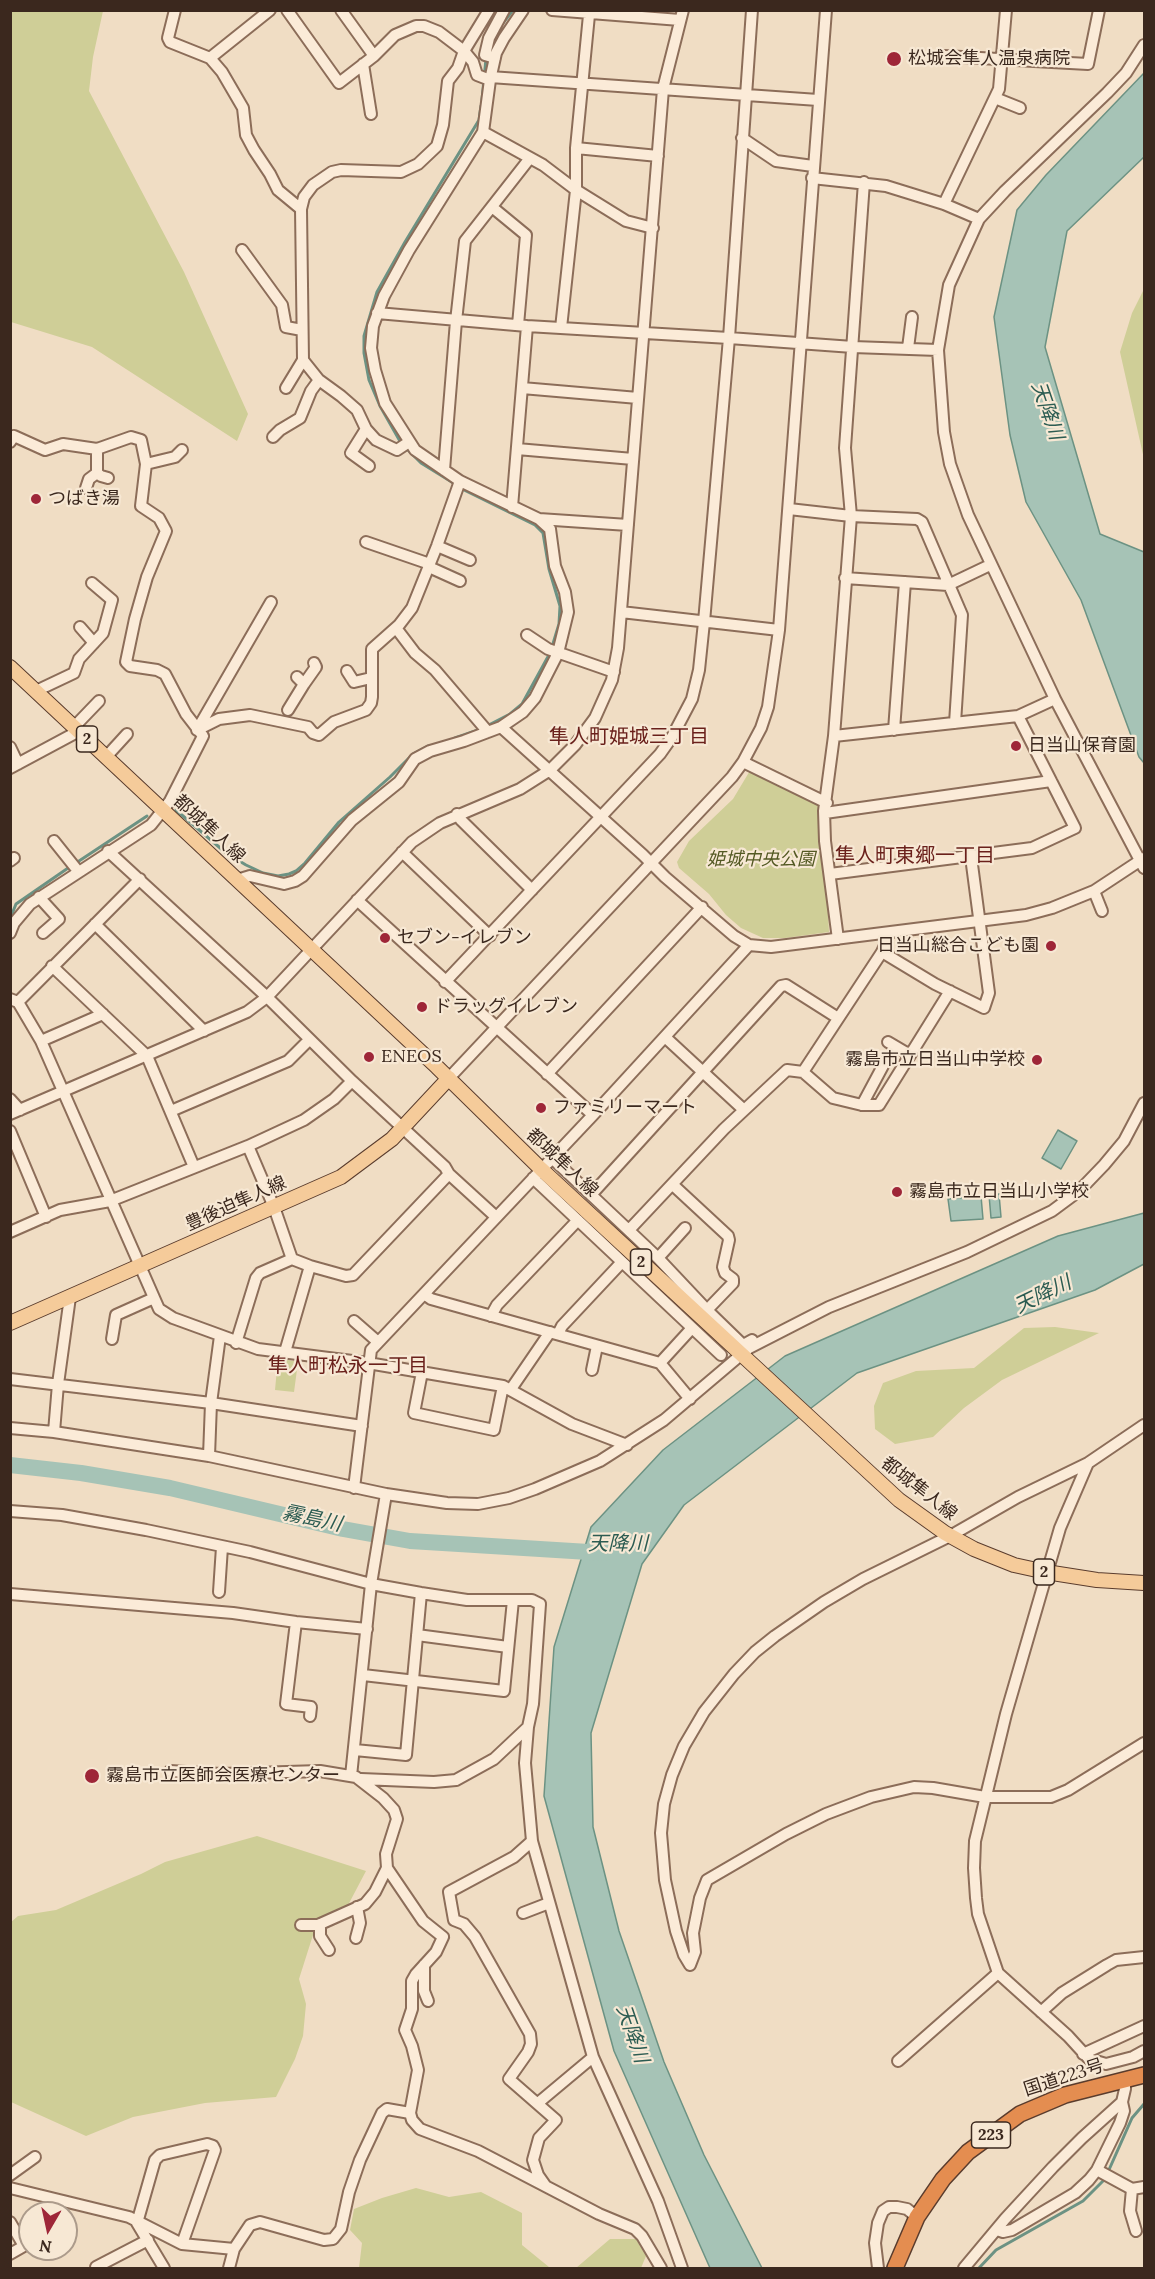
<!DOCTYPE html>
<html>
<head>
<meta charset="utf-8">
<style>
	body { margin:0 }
	#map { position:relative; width:1155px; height:2279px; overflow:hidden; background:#f0ddc4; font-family:Lora,serif }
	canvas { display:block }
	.frame { position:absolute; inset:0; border:12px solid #3b281e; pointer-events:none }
	.north { position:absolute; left:18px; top:2201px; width:60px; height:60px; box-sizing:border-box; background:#f7e8d4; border:2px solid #ac9b8b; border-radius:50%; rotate:189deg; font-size:16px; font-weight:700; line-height:24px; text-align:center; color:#3b281e }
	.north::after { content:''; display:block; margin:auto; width:21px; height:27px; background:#9e2638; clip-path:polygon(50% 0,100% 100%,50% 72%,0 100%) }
</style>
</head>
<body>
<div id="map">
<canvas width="1155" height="2279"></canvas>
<div class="frame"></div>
<div class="north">N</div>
</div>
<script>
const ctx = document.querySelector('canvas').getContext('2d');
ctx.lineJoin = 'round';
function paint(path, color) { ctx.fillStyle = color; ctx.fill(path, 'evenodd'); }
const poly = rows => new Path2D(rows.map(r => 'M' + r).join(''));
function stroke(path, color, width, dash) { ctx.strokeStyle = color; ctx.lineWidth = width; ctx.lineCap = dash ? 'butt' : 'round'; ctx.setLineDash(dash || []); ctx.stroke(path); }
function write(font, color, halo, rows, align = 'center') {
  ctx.font = font + ' Lora,"Noto Sans JP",serif'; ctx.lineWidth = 4.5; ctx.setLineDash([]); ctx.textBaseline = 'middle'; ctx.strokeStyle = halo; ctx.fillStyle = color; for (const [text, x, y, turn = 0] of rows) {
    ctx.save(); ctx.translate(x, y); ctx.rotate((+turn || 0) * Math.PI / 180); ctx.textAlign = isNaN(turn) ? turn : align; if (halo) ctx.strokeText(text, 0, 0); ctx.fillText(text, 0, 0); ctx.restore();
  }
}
paint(poly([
	[10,11,103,11,93,57,89,91,184,272,248,414,237,441,92,347,11,322],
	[1144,289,1144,459,1120,352,1132,313],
	[751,769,822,802,829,932,785,938,763,938,741,928,726,915,709,894,679,868,677,862,689,841,733,799],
	[1055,1327,1099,1333,1002,1380,964,1408,933,1437,895,1444,875,1429,874,1406,883,1383,916,1371,974,1368,1024,1328],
	[278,1358,298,1362,294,1392,275,1390],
	[257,1836,366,1871,346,1909,313,1935,299,1979,306,2004,303,2036,295,2059,276,2097,205,2103,133,2117,86,2136,11,2102,10,1923,18,1916,56,1910,141,1874,165,1862],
	[416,2188,449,2197,481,2192,522,2213,522,2245,549,2267,555,2268,359,2268,362,2243,350,2230,354,2209,382,2198],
	[610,2239,636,2239,646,2256,641,2268,576,2268]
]), '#cfce97');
const water = poly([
	[1144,73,1144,157,1067,231,1045,347,1100,534,1144,552,1144,763,1139,757,1081,600,1026,502,1010,435,994,317,1017,210,1046,175,1144,73],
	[1058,1130,1077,1141,1061,1169,1042,1158,1058,1130],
	[999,1194,1001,1217,991,1218,989,1195,999,1194],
	[981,1196,983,1219,951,1221,948,1199,981,1196],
	[1144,1213,1144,1264,1095,1290,857,1373,684,1505,642,1564,591,1733,593,1827,619,1931,664,2062,704,2155,762,2268,710,2268,614,2051,544,1796,554,1647,591,1527,663,1450,785,1356,1058,1236,1144,1213]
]);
paint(water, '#a6c3b6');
stroke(water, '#6c9283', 1.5);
stroke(poly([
	[503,23,513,10],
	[482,100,486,59],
	[455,484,421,463,401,443,380,406,369,380,364,353,364,336,377,292,405,242,479,120,481,106],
	[460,488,535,525,543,533,549,569,560,606,559,624,552,647],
	[455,738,481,729,510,714,522,704,550,653],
	[176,810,226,853,246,865,263,873,278,876,289,874,296,871,305,863,339,822,390,777,413,754,428,746],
	[76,863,147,816],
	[10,919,16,904,71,866],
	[1108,2172,1132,2118,1144,2104],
	[979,2268,996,2250,1083,2201,1106,2178]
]), '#6c9283', 3);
stroke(poly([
	[10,1465,81,1473,170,1488,343,1529,410,1541,605,1553]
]), '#a6c3b6', 16);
const minor = poly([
	[175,10,168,38,170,42,210,58,222,72,243,108,246,135,254,150,270,174,278,190,301,209],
	[287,10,339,83,374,56,395,35,416,26,424,26,439,32,464,51,473,62,477,75,490,80],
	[341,10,374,56],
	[552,10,680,20],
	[1144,45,1126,73,1107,93,1005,191,979,219,949,285,938,350,944,432,950,464,968,515,1055,699,1144,868],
	[944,56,1088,64,1099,10],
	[210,58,270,10],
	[495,58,485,55,489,38,504,10],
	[363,64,371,114],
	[490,77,818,100],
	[995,98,1020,108],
	[483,132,543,165,576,190,626,221,653,228],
	[742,138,776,161,813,166],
	[576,148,658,156],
	[812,178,886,186,944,204,979,219],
	[944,204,999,89,1006,10],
	[492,207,526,235,518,325],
	[242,250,282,305,286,327,302,330],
	[377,313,527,326,729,338,853,347,938,350],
	[561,328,576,190,576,148,589,15],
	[908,348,912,317],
	[286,388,303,360],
	[522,388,638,398],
	[366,429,351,453,369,466],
	[273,437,280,430,300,418,311,391,319,380],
	[10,442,14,436,45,450,63,444,97,449,131,437,141,440,146,464,141,506,159,518,166,531,147,577,135,619,126,662,130,666,157,670,165,674,186,714,203,736,170,801,151,825,30,904,14,923,10,933],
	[409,442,397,450,376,440,366,429,357,410,341,396,319,380,303,360,301,209,304,197,313,185,332,172,341,170,401,172,418,164,437,146,443,125,448,81,458,68,464,51,489,10],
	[517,449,633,459],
	[146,464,175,457,182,450],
	[444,470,456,321,465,241,530,158],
	[97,473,101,476,108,478],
	[86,488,89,479,97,473,97,449],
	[512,507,527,326],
	[789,509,851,516,917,519,922,522,962,615,955,723],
	[539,519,628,525],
	[366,542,430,564],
	[437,546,470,560],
	[429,567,460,581],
	[845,578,948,585,990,565],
	[621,612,779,630],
	[80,627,94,643],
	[396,628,415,653,435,670,488,732],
	[527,635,548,649,614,672],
	[347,671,354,682,371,678],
	[304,684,316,667,314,663],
	[36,691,74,673,79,659,103,633,112,600,92,583],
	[288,710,304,684,297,677],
	[74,727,99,701],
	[501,727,643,855,665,877,734,936,749,945,771,947,1026,915,1052,908,1094,891,1144,858],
	[197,730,219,719,250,715,308,727,313,733,319,735,334,722,366,710,371,703,372,697,372,649,399,625,412,608,437,546,460,481],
	[197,730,271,602],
	[894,730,905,582],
	[834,736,851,516,845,448,864,182],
	[10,747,18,764],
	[106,757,127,734],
	[743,762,827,803],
	[10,768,79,731],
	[824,811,825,813,1051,781],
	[457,814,461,820,532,890],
	[54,841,78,871],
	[402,852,490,936],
	[10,861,14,858],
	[830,874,1032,848,1075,828,1018,716],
	[237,880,250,876,284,884,295,881,303,876,352,820,399,782,415,759,430,751,464,741,501,727,523,712,535,698,558,653,568,612,565,592,555,566,550,529,539,519,460,481,415,450,385,403,375,370,371,348,373,326,384,296,409,250,483,132,490,80,496,53,504,38,523,10],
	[1094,891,1102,911],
	[39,897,59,919,43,933],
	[357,900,593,1115],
	[95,924,204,1031],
	[838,939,825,841,824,811,834,736,1018,716,1055,699],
	[882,952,935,984,984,1008,989,993,971,857],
	[52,966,147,1056,194,1167],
	[445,982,660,754,672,737,692,699,699,670,704,622,729,338,752,10],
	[10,999,18,1002,41,1041,159,1309,173,1318,258,1349,368,1363,503,1386,572,1424,627,1445],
	[18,1002,140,879],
	[665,1037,744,1110],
	[41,1041,103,1014],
	[888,1042,910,1055],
	[803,1072,833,1098,862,1105,879,1105,950,991],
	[547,1074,702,907],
	[449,1078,732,777,743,762,761,728,768,707,779,630,826,10],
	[352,1081,445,1167,449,1174],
	[10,1099,20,1110],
	[862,1105,885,1062],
	[171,1111,288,1061,309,1040],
	[10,1114,247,1012,267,997,412,842,440,823,520,789,550,770,575,745,595,718,612,680,618,648,663,89,683,10],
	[10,1131,46,1217],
	[248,1146,274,1207,292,1259,310,1266,346,1276,353,1275,449,1174,495,1216],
	[552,1158,658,1258,707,1310,743,1345,752,1340],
	[533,1178,721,1355],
	[673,1185,728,1236,729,1240,723,1267,725,1273,733,1279,733,1283,707,1310],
	[591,1195,781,986,786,985,838,1018],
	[629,1230,724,1129,787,1070,803,1072,882,952,886,943,885,934],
	[10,1232,60,1210,110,1201,248,1146,304,1120,334,1099,352,1081,267,997,108,851],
	[658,1258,685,1228],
	[424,1294,431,1299,660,1363,690,1399],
	[491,1316,497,1305,578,1220],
	[354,1321,378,1342],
	[558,1334,562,1326,622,1262],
	[112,1339,116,1315,154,1298],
	[236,1343,256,1278,260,1273,292,1259],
	[285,1352,310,1266],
	[660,1363,692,1328],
	[592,1370,597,1346],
	[422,1372,414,1413,494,1430,503,1386],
	[10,1379,211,1403,362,1426],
	[511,1389,550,1332],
	[1144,1425,1088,1463,1018,1497,950,1536,863,1579,824,1602,775,1636,755,1652,734,1674,704,1712,684,1746,672,1775,664,1804,661,1833,665,1880,676,1931,684,1955,690,1965,695,1952,693,1933,700,1898,707,1880,786,1834,826,1814,871,1797,914,1787,933,1788,985,1797,1051,1797,1068,1790,1144,1743],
	[10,1428,54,1432,209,1456,386,1494],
	[54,1432,58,1384,70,1297],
	[209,1456,211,1403,220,1336],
	[1088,1463,1060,1528,1006,1714,975,1841,974,1868,976,1898,978,1914,998,1973,1068,2036,1089,2059,1106,2064,1133,2057,1144,2051],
	[354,1488,371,1350,593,1115,749,945],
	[10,1511,62,1515,146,1530,250,1552,371,1584,421,1593,467,1600,532,1600,540,1604,533,1704,528,1727,525,1763,532,1841,593,2057,658,2201,682,2268],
	[219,1592,222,1547],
	[10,1594,233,1613,296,1622,367,1629],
	[296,1622,286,1704,311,1707,310,1716],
	[417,1635,508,1647],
	[363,1675,504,1691,513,1600],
	[355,1750,406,1755,421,1593],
	[170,1771,221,1774,320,1771,356,1777,383,1798,394,1810,397,1819,386,1854,387,1868,423,1921,443,1937,436,1952,416,1974,412,1981,412,2009,405,2030,412,2046,418,2070,410,2113,412,2120,420,2129,478,2151,599,2214,635,2229,642,2236,661,2268],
	[351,1776,371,1584,386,1494,447,1503,478,1504,509,1498,535,1489,600,1461,664,1420,749,1348,829,1307,967,1252,1052,1211,1079,1191,1104,1165,1124,1141,1144,1103],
	[361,1779,434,1782,456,1780,494,1759,528,1727],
	[532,1841,514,1857,449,1892,454,1920,464,1924,475,1937,530,2034,531,2044,528,2052,509,2079,556,2120,539,2138,533,2160,538,2175,545,2185],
	[523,1913,549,1903],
	[320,1924,320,1936,329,1950],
	[301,1925,318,1925,365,1904,375,1892,387,1868],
	[356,1938,360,1923,357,1907],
	[424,1965,424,1991,428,2001],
	[1041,2012,1062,1993,1107,1965,1116,1960,1144,1957],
	[1083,2054,1144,2026],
	[898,2061,998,1973],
	[538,2103,593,2057],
	[1097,2170,1132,2189,1130,2211,1136,2231],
	[10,2175,35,2157],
	[10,2188,129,2217,182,2244,234,2249],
	[1132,2189,1144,2187],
	[10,2222,24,2246,10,2254],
	[997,2230,1003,2232,1012,2230,1075,2193,1089,2180,1097,2170,1120,2123,1124,2111,1122,2102],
	[96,2267,148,2240],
	[164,2268,137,2223,155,2160,160,2155,207,2144,213,2146,215,2150,182,2244],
	[229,2268,234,2249,250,2225,260,2222,324,2240,333,2239,341,2229,349,2192,360,2160,382,2113,387,2109,410,2113],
	[878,2268,875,2243,878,2223,883,2211,889,2207,897,2207,907,2209,917,2217],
	[964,2268,1005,2219,1053,2167,1082,2138,1122,2102,1125,2089,1125,2079]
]);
const major = poly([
	[10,667,437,1067,541,1169,899,1500,945,1533,974,1549,1014,1565,1046,1572,1097,1580,1144,1583],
	[10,1323,341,1177,392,1139,449,1078]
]);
const highway = poly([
	[895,2268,917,2217,943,2179,968,2152,1020,2114,1065,2095,1144,2075]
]);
stroke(minor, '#8c6d59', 14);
stroke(major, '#5a3c2d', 16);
stroke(highway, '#5a3c2d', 18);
stroke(minor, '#fbebd8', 10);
stroke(major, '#f5cb9a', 14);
stroke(highway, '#e48d50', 15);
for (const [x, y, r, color] of [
	[894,59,8,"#9e2638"],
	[36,499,6,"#9e2638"],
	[1016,746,6,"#9e2638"],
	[385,938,6,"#9e2638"],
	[1051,946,6,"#9e2638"],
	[422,1007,6,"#9e2638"],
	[369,1057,6,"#9e2638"],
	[1037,1060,6,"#9e2638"],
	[541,1108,6,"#9e2638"],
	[897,1192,6,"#9e2638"],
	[92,1776,8,"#9e2638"]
]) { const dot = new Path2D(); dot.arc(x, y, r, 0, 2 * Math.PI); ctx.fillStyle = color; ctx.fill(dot); stroke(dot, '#f7e8d4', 2); }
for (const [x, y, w] of [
	[87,739,21],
	[641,1262,21],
	[1044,1572,21],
	[991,2135,39]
]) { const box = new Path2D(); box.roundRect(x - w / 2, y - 13, w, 26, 4.5); ctx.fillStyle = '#f7e8d4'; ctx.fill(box); stroke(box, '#3b281e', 1.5); }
write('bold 16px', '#3b281e', null, [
	["2",87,739],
	["2",641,1262],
	["2",1044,1572],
	["223",991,2135]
]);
write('18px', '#3b281e', '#f7e8d4', [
	["松城会隼人温泉病院",908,59],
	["つばき湯",48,499],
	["日当山保育園",1028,746],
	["セブン-イレブン",397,938],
	["日当山総合こども園",1039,946,"right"],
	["ドラッグイレブン",434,1007],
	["ENEOS",381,1057],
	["霧島市立日当山中学校",1025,1060,"right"],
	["ファミリーマート",553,1108],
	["霧島市立日当山小学校",909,1192],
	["霧島市立医師会医療センター",106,1776]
], 'left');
write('18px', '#3b281e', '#f7e8d4', [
	["都城隼人線",209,829,43],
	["都城隼人線",562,1163,43],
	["豊後迫隼人線",236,1204,-24],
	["都城隼人線",919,1489,38],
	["国道223号",1064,2078,-18]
]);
write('italic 18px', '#535923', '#f7e8d4', [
	["姫城中央公園",761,860]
]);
write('italic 20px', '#2c5c52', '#f7e8d4', [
	["天降川",1047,411,71],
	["天降川",1043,1295,-26],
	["霧島川",312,1519,12],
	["天降川",618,1544],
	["天降川",632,2034,71]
]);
write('20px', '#6a201b', '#f7e8d4', [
	["隼人町姫城三丁目",629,737],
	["隼人町東郷一丁目",915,856],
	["隼人町松永一丁目",348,1366]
]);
</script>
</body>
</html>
